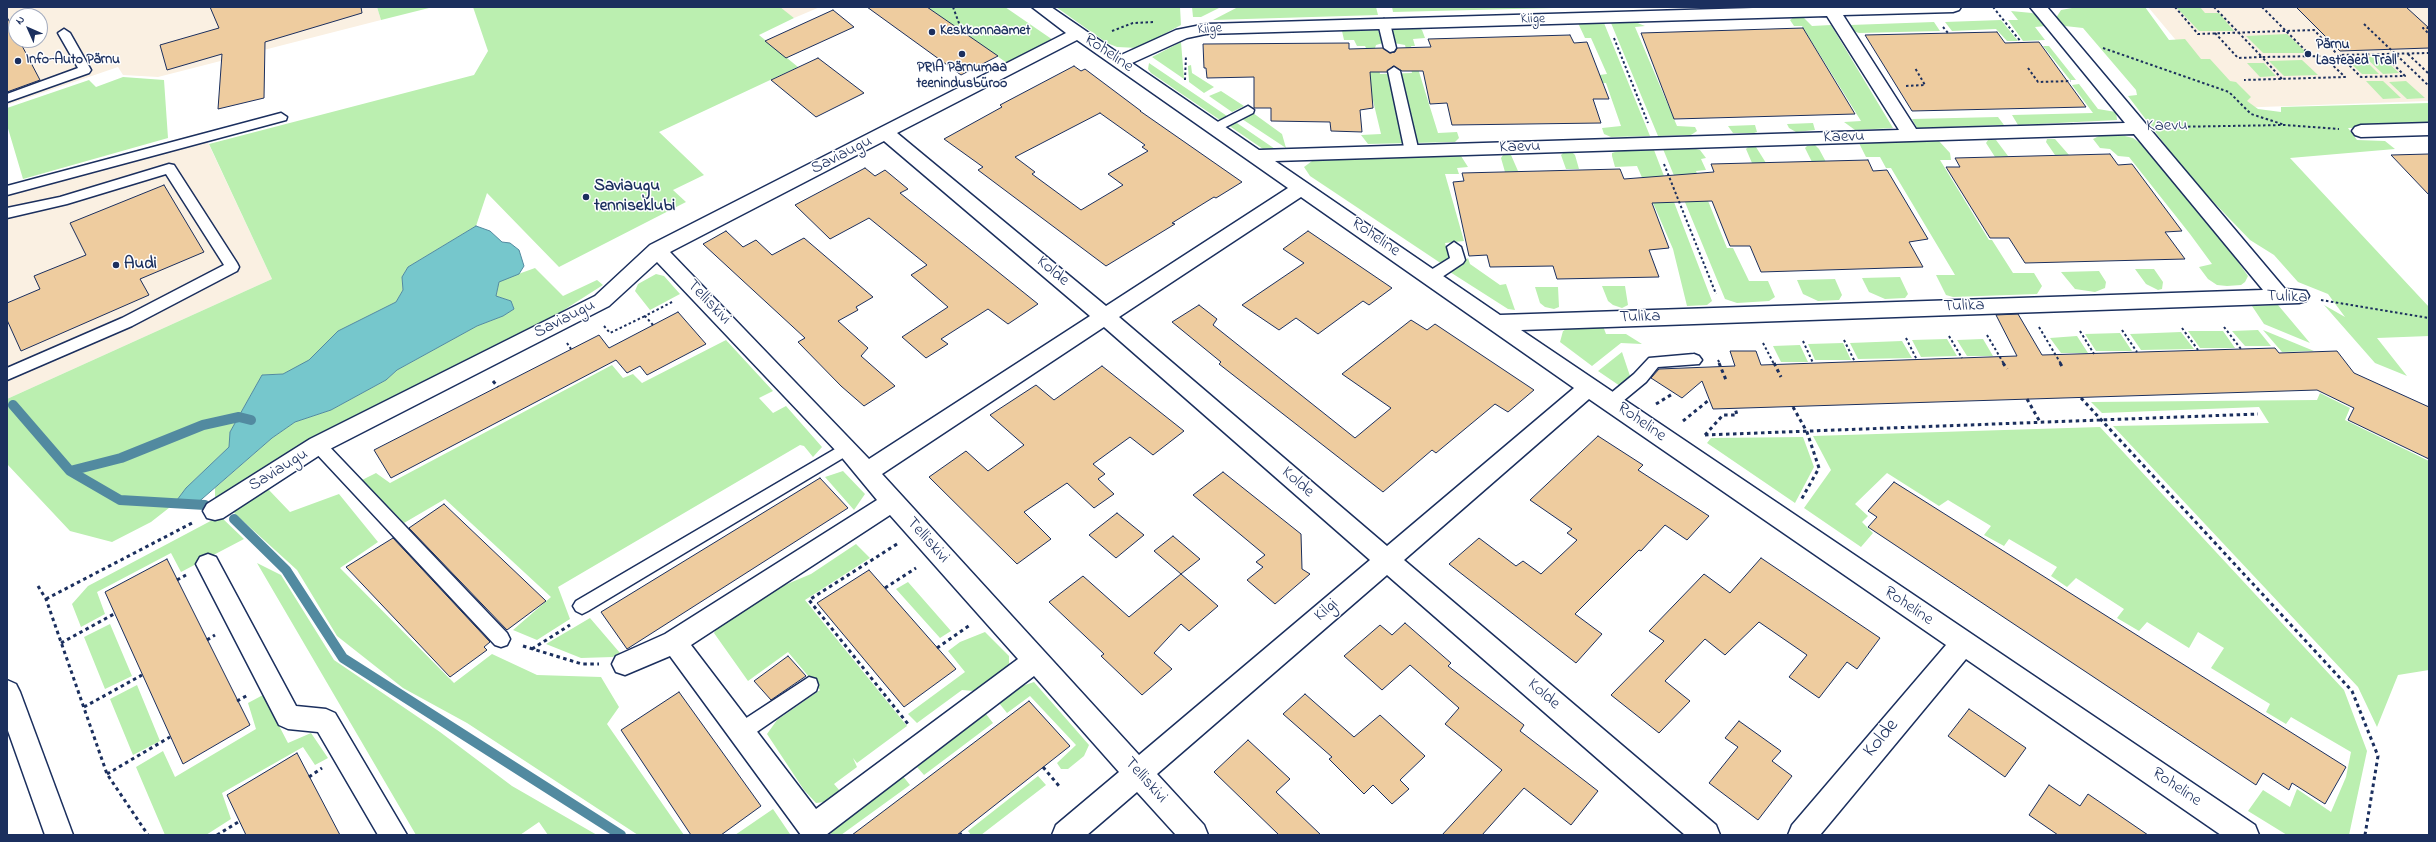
<!DOCTYPE html>
<html>
<head>
<meta charset="utf-8">
<style>
	body { margin:0 }
	#map { position:relative; width:2436px; height:842px; overflow:hidden; background:#fff; font-family:"Indie Flower",sans-serif }
	canvas { display:block }
	.frame { position:absolute; inset:0; border:8px solid #1b2f5e; pointer-events:none }
	.north { position:absolute; left:8px; top:8px; width:40px; height:40px; box-sizing:border-box; background:#fff; border:1px solid #a4acbf; border-radius:50%; rotate:315deg; font-size:11px; font-weight:700; line-height:16px; text-align:center; color:#1b2f5e }
	.north::after { content:''; display:block; margin:auto; width:14px; height:18px; background:#1b2f5e; clip-path:polygon(50% 0,100% 100%,50% 72%,0 100%) }
</style>
</head>
<body>
<div id="map">
<canvas width="2436" height="842"></canvas>
<div class="frame"></div>
<div class="north">N</div>
</div>
<script>
const ctx = document.querySelector('canvas').getContext('2d');
ctx.lineJoin = 'round';
function paint(path, color) { ctx.fillStyle = color; ctx.fill(path, 'evenodd'); }
const poly = rows => new Path2D(rows.map(r => 'M' + r).join(''));
function stroke(path, color, width, dash) { ctx.strokeStyle = color; ctx.lineWidth = width; ctx.lineCap = dash ? 'butt' : 'round'; ctx.setLineDash(dash || []); ctx.stroke(path); }
function write(font, color, halo, rows, align = 'center') {
  ctx.font = font + ' "Indie Flower",sans-serif'; ctx.lineWidth = 3; ctx.setLineDash([]); ctx.textBaseline = 'middle'; ctx.strokeStyle = halo; ctx.fillStyle = color; for (const [text, x, y, turn = 0] of rows) {
    ctx.save(); ctx.translate(x, y); ctx.rotate((+turn || 0) * Math.PI / 180); ctx.textAlign = isNaN(turn) ? turn : align; if (halo) ctx.strokeText(text, 0, 0); ctx.fillText(text, 0, 0); ctx.restore();
  }
}
paint(poly([
	[7,7,377,7,381,20,158,77,123,75,118,67,7,105],
	[16,16,40,16,40,40,16,40],
	[778,7,820,7,794,18],
	[2148,7,2429,7,2429,101,2233,108],
	[203,132,272,279,7,399,7,186]
]), '#faf0e2');
paint(poly([
	[377,7,433,7,381,20],
	[473,7,780,7,794,18,759,35,798,67,659,132,704,175,673,190,686,202,559,267,487,193,476,226,408,267,402,277,403,290,396,302,338,331,310,360,283,374,262,375,230,432,229,447,186,488,174,504,151,522,112,542,70,531,7,464,7,399,272,279,209,144,474,75,488,51],
	[927,7,1005,7,1053,40,1007,63],
	[1056,7,1180,7,1181,25,1138,48,1117,47,1107,43],
	[1192,7,1221,7,1201,17,1193,17],
	[1238,7,1376,7,1378,15,1213,20],
	[1392,7,1594,7,1393,12],
	[2145,7,2169,40,2185,39,2201,59,2210,59,2230,81,2236,82,2251,97,2247,101,2258,109,2281,112,2281,107,2429,103,2429,126,2348,128,2357,140,2385,141,2395,149,2290,158,2429,307,2429,336,2377,338,2407,376,2375,363,2324,305,2345,317,2328,294,2298,282,2274,255,2250,240,2202,190,2169,150,2128,96,2137,95,2136,90,2083,28,2065,26,2056,18,2061,10,2072,8],
	[2200,7,2205,13,2219,13,2234,31,2199,31,2177,8],
	[2011,11,2032,13,2038,16,2046,26,2035,27,2045,40,2023,41,2008,20,2018,20],
	[1794,17,1804,18,1812,26,1831,25,1893,128,1855,130,1844,122,1861,121,1802,26,1794,26,1790,20],
	[2001,20,2018,41,2007,41,1996,29,1952,31,1945,22],
	[1635,22,1645,26,1635,27,1677,126,1695,127,1697,131,1691,135,1658,136,1611,23],
	[1934,22,1940,31,1859,33,1853,31,1850,25],
	[1578,23,1604,23,1650,136,1611,137,1604,134,1602,128,1621,126,1606,83,1602,83,1599,75,1607,74,1591,38,1585,38],
	[1417,27,1422,30,1425,38,1413,39,1415,46,1411,46,1438,133,1457,132,1459,138,1455,142,1368,144,1361,135,1381,134,1364,63,1367,50,1365,46,1357,46,1354,40,1344,40,1342,31,1378,30,1383,43,1376,45,1375,48,1380,74,1412,73,1405,45,1394,43,1392,31,1398,28],
	[2287,34,2307,53,2263,53,2246,36],
	[1181,42,1184,79,1152,57],
	[2043,46,2049,46,2076,80,2070,80],
	[2362,57,2379,74,2362,74,2345,58],
	[2365,57,2382,57,2399,73,2383,74],
	[2302,60,2318,75,2284,76,2269,61],
	[1149,63,1227,116,1220,120,1151,73,1148,69],
	[2247,63,2264,63,2276,76,2260,77],
	[1191,65,1192,73,1214,87,1204,93,1189,82,1188,66],
	[123,77,164,80,168,138,23,179,7,125,7,108,89,80,96,87],
	[2366,81,2383,81,2401,98,2383,99],
	[2406,81,2425,98,2407,99,2389,82],
	[2079,84,2098,109,2116,112,2117,120,2018,125,2012,115,2093,113,2072,85],
	[1221,91,1244,106,1232,112,1209,96],
	[1253,113,1282,134,1286,148,1242,119],
	[1998,117,2004,125,1917,128,1912,119],
	[1234,121,1278,151,1263,149,1228,125],
	[1813,123,1815,130,1796,132,1789,128,1787,124],
	[1755,125,1757,132,1754,133,1733,133,1728,126],
	[2099,136,2125,136,2133,138,2143,145,2236,259,2248,276,2245,282,2241,285,2227,286,2217,285,2208,279,2199,267,2212,264,2190,234,2129,157,2118,156,2110,149,2100,148,2093,139],
	[2047,139,2055,139,2069,155,2055,155,2046,142],
	[1988,140,1996,140,2008,156,1995,157,1986,143],
	[1939,141,1950,153,1951,160,1940,160,1989,240,1992,240,2013,273,2034,273,2042,286,2037,294,1953,297,1946,295,1936,275,1955,275,1891,168,1886,168,1880,157,1866,157,1859,143],
	[1815,145,1819,149,1826,162,1812,162,1805,148,1807,146],
	[1748,147,1756,147,1766,163,1752,163,1746,149],
	[1692,148,1700,150,1706,158,1701,159,1706,170,1696,171,1727,248,1733,248,1749,281,1768,281,1775,297,1769,301,1737,303,1725,299,1663,149],
	[1654,150,1712,301,1707,305,1687,306,1673,249,1637,166,1615,167,1612,156,1612,153,1618,151],
	[1564,152,1572,152,1575,155,1579,169,1566,169,1561,155],
	[1503,155,1511,155,1518,171,1505,172,1501,158],
	[1461,156,1468,167,1457,168,1459,174,1445,174,1464,241,1445,243,1450,259,1442,264,1310,176,1304,167,1312,161,1320,160],
	[1468,258,1470,264,1500,285,1506,284,1515,310,1508,309,1450,272],
	[535,268,563,296,597,280,603,285,556,315,336,428,215,500,215,488,272,438,295,422,331,410,386,380,397,370,477,326,503,316,514,309,511,301,496,296,499,281],
	[2135,269,2154,269,2163,282,2162,289,2158,290,2146,284],
	[2099,271,2106,282,2105,288,2095,292,2075,289,2061,272],
	[656,274,664,276,680,294,650,310,635,291,638,284],
	[1900,277,1908,294,1905,298,1885,299,1869,292,1862,278],
	[1835,279,1842,295,1839,300,1818,301,1803,294,1797,280],
	[1602,286,1625,286,1628,305,1622,308,1613,305,1608,301],
	[1535,287,1558,287,1559,307,1554,309,1545,307,1540,303],
	[2278,305,2310,343,2264,324,2252,306],
	[1603,326,1606,334,1626,334,1642,344,1621,343,1592,366,1560,342,1563,331,1570,327],
	[2258,330,2271,346,2245,346,2232,331],
	[2263,330,2314,351,2282,352],
	[2188,331,2223,331,2235,348,2200,348],
	[2181,332,2194,349,2141,350,2130,334],
	[2120,333,2132,351,2096,351,2085,334],
	[2077,336,2088,353,2061,353,2050,338],
	[1947,339,1957,356,1921,357,1912,340],
	[1983,339,1993,356,1967,356,1957,340],
	[726,340,773,391,759,398,773,413,786,406,822,447,813,457,804,446,800,445,558,587,570,619,537,640,513,630,551,597,445,499,404,523,362,480,376,473,390,483,612,365,623,378,633,374,642,383],
	[1902,341,1912,358,1858,359,1850,343],
	[1843,343,1851,360,1815,360,1808,344],
	[1800,345,1808,362,1781,362,1773,346],
	[1622,352,1630,376,1620,386,1598,371],
	[2320,393,2350,408,2345,420,2429,461,2429,670,2398,675,2377,727,2358,687,2113,426,2269,423,2259,407,2102,413,2091,402,2317,400],
	[2100,427,2344,690,2367,751,2349,835,2287,835,2248,811,2263,790,2290,807,2297,789,2331,812,2346,777,2351,752,2291,717,2286,724,2266,712,2270,704,2211,668,2224,648,2198,632,2189,648,2147,622,2139,631,2117,618,2124,609,2076,578,2067,587,2051,576,2057,567,2009,539,2004,546,1984,535,1991,526,1948,500,1939,506,1887,473,1855,504,1868,516,1862,522,1873,533,1861,547,1804,508,1831,470,1813,436],
	[1803,437,1814,467,1795,503,1707,443,1711,438],
	[843,471,865,494,854,510,825,477],
	[268,489,290,512,339,494,378,542,340,568,454,683,492,654,537,675,601,677,619,707,607,724,684,835,638,835,467,723,403,688,337,636,297,570,232,511],
	[220,516,244,539,181,572,171,553,97,592,105,614,81,627,72,604,88,586],
	[856,544,870,558,805,600,907,726,857,763,853,758,857,767,834,784,845,797,840,800,816,803,804,790,767,734,777,720,820,690,788,652,748,681,714,633,720,621,742,603,811,574],
	[257,563,281,575,334,660,440,732,512,786,597,835,548,835,539,822,520,835,416,835],
	[908,582,951,631,940,638,896,589],
	[590,618,620,653,613,657,581,658,546,644],
	[110,624,132,676,105,689,84,637],
	[985,632,1009,656,1009,674,986,692,962,690,917,723,908,714,965,672,948,651,960,642],
	[1034,682,1089,745,1084,756,1068,769,1061,769,1057,763,1076,745,1030,696,1007,713,999,703,1019,687],
	[137,685,160,741,133,755,110,699],
	[263,695,288,743,311,733,328,758,315,765,303,747,222,793,231,819,206,835,165,835,136,767,163,751,175,777,256,729,248,703],
	[986,714,993,723,924,775,917,767],
	[902,775,910,785,841,835,832,835,829,831],
	[1038,776,1046,785,981,835,971,835,968,831],
	[773,809,790,834,788,835,735,835]
]), '#bbefb0');
const water = poly([
	[476,226,490,231,502,242,510,243,519,250,524,266,519,274,499,282,496,296,511,301,514,309,503,316,477,326,397,370,386,380,331,410,295,422,272,438,195,505,174,504,186,488,229,447,230,432,262,375,283,374,309,360,338,331,396,302,403,290,402,277,408,267,476,226]
]);
paint(water, '#76c7cc');
stroke(water, '#528aa0', 1);
stroke(poly([
	[13,405,70,471,120,500,205,505],
	[70,471,121,458,203,425,239,417,251,420],
	[234,519,286,570,343,658,621,835]
]), '#528aa0', 10);
const building = poly([
	[210,7,361,7,362,13,265,42,264,98,218,109,222,54,167,70,160,45,219,28,210,7],
	[867,7,927,7,998,56,961,75,867,7],
	[2296,7,2406,7,2429,28,2429,48,2340,51,2296,7],
	[833,10,854,27,786,58,765,41,833,10],
	[7,17,16,34,16,40,19,40,40,80,7,92,7,17],
	[1803,28,1855,114,1674,119,1641,33,1803,28],
	[1997,32,2005,43,2039,42,2086,107,1912,111,1865,35,1997,32],
	[1570,35,1574,43,1587,42,1609,99,1593,99,1601,123,1452,125,1447,103,1430,104,1423,71,1402,71,1393,66,1387,72,1370,72,1373,108,1360,110,1362,132,1331,131,1330,122,1271,121,1271,108,1254,108,1254,77,1207,78,1206,68,1204,68,1203,44,1349,43,1349,49,1383,48,1390,53,1395,52,1397,48,1431,47,1428,39,1570,35],
	[818,58,864,93,816,117,771,80,818,58],
	[1074,66,1081,71,1085,69,1141,111,1140,111,1242,182,1216,198,1214,197,1172,223,1175,224,1106,266,978,170,983,167,944,139,1002,107,1000,105,1074,66],
	[1100,113,1145,145,1142,147,1148,151,1108,174,1123,185,1081,210,1032,174,1035,172,1015,157,1100,113],
	[2110,154,2118,165,2132,164,2182,231,2165,232,2185,259,2025,263,2009,238,1990,238,1946,167,1960,167,1955,158,2110,154],
	[2429,154,2429,195,2391,155,2429,154],
	[1868,160,1873,171,1887,170,1928,239,1909,242,1923,267,1761,272,1750,246,1730,246,1712,201,1652,203,1669,248,1649,250,1659,277,1557,279,1553,266,1490,267,1487,255,1469,256,1453,182,1464,181,1462,173,1620,169,1624,179,1714,172,1711,164,1868,160],
	[865,168,875,176,885,170,908,189,900,193,1038,304,1008,324,988,309,941,339,948,344,926,358,902,337,948,307,911,275,927,265,869,218,830,239,795,205,865,168],
	[164,185,204,252,140,279,149,295,21,351,7,320,7,303,40,289,34,276,86,255,70,223,164,185],
	[726,231,743,247,756,240,772,255,804,238,873,297,856,307,858,310,838,321,868,348,861,356,895,386,864,406,841,386,798,342,805,338,703,244,726,231],
	[1308,231,1392,288,1369,305,1363,301,1318,334,1296,318,1279,330,1242,305,1304,263,1283,249,1308,231],
	[1199,305,1217,319,1213,325,1355,438,1391,408,1342,374,1411,320,1427,330,1435,324,1534,390,1508,412,1495,404,1436,453,1432,450,1383,492,1219,364,1221,362,1172,322,1199,305],
	[678,312,706,344,647,375,640,366,627,373,616,360,391,478,374,450,599,335,609,348,678,312],
	[2018,314,2042,355,2275,348,2279,353,2337,351,2354,373,2429,407,2429,459,2348,420,2354,408,2317,390,1713,409,1702,381,1682,398,1651,378,1659,369,1735,366,1730,351,1756,351,1761,365,2017,356,1996,315,2018,314],
	[1102,366,1184,431,1153,455,1130,437,1093,464,1105,474,1098,479,1114,494,1094,508,1067,483,1024,512,1051,539,1017,564,929,477,966,451,988,471,1024,445,990,415,1036,385,1054,400,1102,366],
	[1598,436,1643,465,1638,470,1709,516,1687,540,1665,525,1641,551,1639,550,1575,614,1602,634,1576,663,1449,564,1479,538,1516,566,1523,561,1541,574,1577,540,1567,533,1572,529,1530,500,1598,436],
	[1223,472,1301,534,1302,569,1310,574,1275,604,1247,580,1263,567,1256,562,1265,555,1193,495,1223,472],
	[820,478,848,508,627,649,601,612,820,478],
	[1894,482,2346,767,2325,804,2292,783,2289,790,2263,773,2256,785,1868,527,1877,517,1868,511,1894,482],
	[444,504,546,601,507,630,409,528,444,504],
	[1117,513,1144,535,1116,558,1089,535,1117,513],
	[1173,536,1200,559,1181,574,1154,551,1173,536],
	[393,538,490,642,484,647,487,650,450,677,346,567,393,538],
	[1761,558,1880,638,1857,669,1847,662,1819,698,1789,677,1807,655,1759,622,1725,655,1705,639,1665,681,1690,701,1659,733,1611,695,1664,641,1649,631,1704,574,1730,593,1761,558],
	[167,559,250,725,183,764,105,592,167,559],
	[869,570,956,669,904,707,817,603,869,570],
	[1181,574,1218,606,1189,631,1181,624,1154,653,1172,669,1142,695,1101,656,1104,654,1049,602,1083,576,1129,617,1181,574],
	[1405,623,1451,663,1448,666,1524,725,1520,731,1598,791,1571,825,1524,788,1482,835,1442,835,1502,770,1445,724,1459,708,1410,665,1382,690,1344,656,1380,625,1392,635,1405,623],
	[788,656,806,676,771,700,754,681,788,656],
	[679,692,761,806,721,835,691,835,621,730,679,692],
	[1305,694,1354,737,1380,715,1425,756,1400,780,1409,789,1392,804,1373,785,1364,794,1329,759,1332,757,1283,714,1305,694],
	[1029,701,1070,746,957,835,852,835,1029,701],
	[1969,709,2026,748,2005,777,1948,736,1969,709],
	[1739,721,1781,751,1772,761,1792,776,1758,820,1709,783,1738,747,1725,738,1739,721],
	[1248,740,1290,779,1276,792,1321,835,1279,835,1214,772,1248,740],
	[297,753,340,835,246,835,227,795,297,753],
	[2049,785,2080,806,2088,794,2148,835,2058,835,2029,815,2049,785]
]);
paint(building, '#eecc9f');
stroke(building, '#1b2f5e', 1);
const lane = poly([
	[1384,19,1390,23,1396,48,1394,51,1390,52,1384,48,1378,23,1384,19],
	[64,29,70,33,91,70,89,73,7,102,7,94,78,68,58,33,64,29],
	[1394,67,1400,71,1419,152,1412,156,1405,152,1388,71,1394,67],
	[1248,106,1254,110,1253,113,1220,130,1210,130,1208,127,1248,106],
	[281,113,287,117,286,120,7,195,7,186,281,113],
	[169,164,174,165,237,263,239,267,237,271,132,326,7,380,7,368,122,318,224,265,166,174,67,204,7,218,7,208,60,197,169,164],
	[1454,242,1461,247,1465,260,1463,263,1436,281,1426,281,1424,277,1426,273,1450,258,1447,247,1454,242],
	[1694,354,1699,356,1702,360,1699,364,1658,367,1646,382,1617,406,1611,408,1605,406,1603,402,1605,398,1634,374,1649,358,1694,354],
	[318,439,324,441,507,633,510,639,507,645,501,647,495,645,312,449,310,445,312,441,318,439],
	[847,442,853,444,855,448,853,452,588,611,582,614,576,611,573,606,576,601,847,442],
	[809,677,816,679,818,685,816,691,748,738,741,741,734,738,731,732,734,726,809,677]
]);
const street = poly([
	[1032,7,1051,7,1121,55,1176,30,1206,24,1787,7,1961,7,1959,10,1953,12,1843,15,1916,129,2125,123,2030,7,2047,7,2285,289,2306,291,2309,296,2306,301,2299,303,1521,330,2255,825,2259,835,2221,835,1966,659,1820,835,1788,835,1792,825,1946,645,1589,399,1404,560,1716,825,1720,835,1685,835,1387,575,1157,774,1204,825,1208,835,1176,835,1137,792,1087,835,1052,835,1056,825,1119,772,1034,676,826,835,801,835,670,656,625,675,616,672,612,664,616,656,665,634,877,500,839,454,657,262,609,306,326,451,223,518,215,520,207,518,203,511,207,504,310,439,595,296,650,245,1066,33,1032,7],
	[1827,16,1899,130,1259,150,1132,63,1187,38,1206,34,1827,16],
	[1077,40,1288,188,1106,306,897,133,1077,40],
	[2134,134,2263,290,1500,315,1275,161,2134,134],
	[884,141,1090,316,869,459,670,252,884,141],
	[1301,197,1574,388,1387,546,1119,317,1301,197],
	[1104,327,1370,560,1139,755,882,474,1104,327],
	[890,515,1018,659,816,809,691,645,890,515],
	[2429,123,2429,135,2361,137,2355,135,2352,131,2355,127,2361,125,2429,123],
	[208,554,216,557,296,706,326,709,335,713,407,835,378,835,318,732,288,729,279,725,196,564,200,557,208,554]
]);
const secondary = poly([
	[7,680,16,684,20,692,73,835,45,835,7,728,7,680]
]);
stroke(lane, '#1b2f5e', 3);
stroke(street, '#1b2f5e', 3);
stroke(secondary, '#1b2f5e', 3);
stroke(poly([
	[953,7,960,26,973,35],
	[1993,7,2021,42],
	[2175,7,2198,34,2314,30,2338,55,2429,53],
	[2214,7,2262,57,2323,56,2345,77,2244,80],
	[2262,7,2311,56],
	[2364,24,2429,86],
	[1943,27,1948,33],
	[2429,28,2423,28,2429,34],
	[1112,31,1133,23,1154,22],
	[2215,33,2238,58,2262,57,2282,79],
	[1614,38,1648,123],
	[2103,48,2229,92,2251,114,2285,125],
	[2408,54,2429,74],
	[2339,55,2361,77,2405,76,2383,54],
	[2028,68,2038,82,2071,81],
	[1185,80,1186,55],
	[1906,86,1925,85,1915,68],
	[2168,127,2285,125,2339,129],
	[1664,164,1716,294],
	[2321,300,2429,318],
	[653,325,645,316,674,301],
	[604,326,610,333,645,316],
	[2039,327,2061,364],
	[2224,327,2241,349],
	[2182,328,2198,350],
	[2122,330,2137,352],
	[2080,331,2094,354],
	[1987,335,2004,364],
	[1949,336,1962,358],
	[1906,338,1917,360],
	[1844,340,1855,362],
	[1803,341,1813,363],
	[567,343,571,349],
	[1763,343,1774,364],
	[1718,360,1720,364]
]), '#1b2f5e', 2, [2.5, 2.5]);
stroke(poly([
	[1719,363,1726,380],
	[1774,363,1781,377],
	[2003,363,2007,369],
	[2060,363,2063,368],
	[493,381,498,387],
	[2081,398,2352,691,2378,756,2365,835],
	[2027,399,2040,422],
	[1656,404,1674,393],
	[1793,407,1807,432,1819,468,1801,500],
	[1683,421,1709,400],
	[1705,435,2258,414],
	[1705,435,1723,415,1737,415,1735,408],
	[897,544,809,600,908,724],
	[177,580,186,575],
	[38,586,46,599,107,774,148,835],
	[885,588,916,568],
	[46,599,192,523],
	[207,640,215,635],
	[61,643,114,614],
	[523,646,582,664,599,664],
	[937,648,970,625],
	[532,649,570,625],
	[237,701,248,695],
	[84,707,142,675],
	[1043,767,1059,786],
	[107,774,170,737],
	[309,777,322,768],
	[960,833,961,835],
	[217,835,240,821]
]), '#1b2f5e', 3, [3.5, 3.5]);
paint(lane, '#fff');
paint(street, '#fff');
paint(secondary, '#fff');
for (const [x, y, r, color] of [
	[932,32,4,"#1b2f5e"],
	[962,54,4,"#1b2f5e"],
	[2308,54,4,"#1b2f5e"],
	[18,61,4,"#1b2f5e"],
	[586,197,4,"#1b2f5e"],
	[116,265,4,"#1b2f5e"]
]) { const dot = new Path2D(); dot.arc(x, y, r, 0, 2 * Math.PI); ctx.fillStyle = color; ctx.fill(dot); stroke(dot, '#fff', 1.5); }
write('14px', '#1b2f5e', '#fff', [
	["Kiige",1533,20,-1],
	["Kiige",1210,30,-5]
]);
write('bold 14px', '#1b2f5e', '#fff', [
	["Keskkonnaamet",940,32],
	["Pärnu",2316,46],
	["Lasteaed Trall",2316,62],
	["Info-Auto Pärnu",26,61],
	["PRIA Pärnumaa",962,69,"center"],
	["teenindusbüroo",962,85,"center"]
], 'left');
write('17px', '#1b2f5e', '#fff', [
	["Roheline",1108,54,34],
	["Kaevu",2167,127,-1],
	["Kaevu",1844,138,-2],
	["Kaevu",1520,148,-2],
	["Saviaugu",842,156,-27],
	["Roheline",1375,238,35],
	["Kolde",1052,272,40],
	["Tulika",2287,298,2],
	["Telliskivi",708,303,46],
	["Tulika",1964,307,-2],
	["Tulika",1640,318,-2],
	["Saviaugu",565,320,-27],
	["Roheline",1641,423,35],
	["Saviaugu",279,471,-32],
	["Kolde",1297,483,41],
	["Telliskivi",927,541,48],
	["Roheline",1908,607,34],
	["Kilgi",1327,611,-41],
	["Kolde",1543,695,41],
	["Telliskivi",1145,781,48],
	["Roheline",2176,788,34]
]);
write('bold 17px', '#1b2f5e', '#fff', [
	["Saviaugu",594,187],
	["tenniseklubi",594,207],
	["Audi",124,265]
], 'left');
write('20px', '#1b2f5e', '#fff', [
	["Kolde",1882,739,-50]
]);
</script>
</body>
</html>
